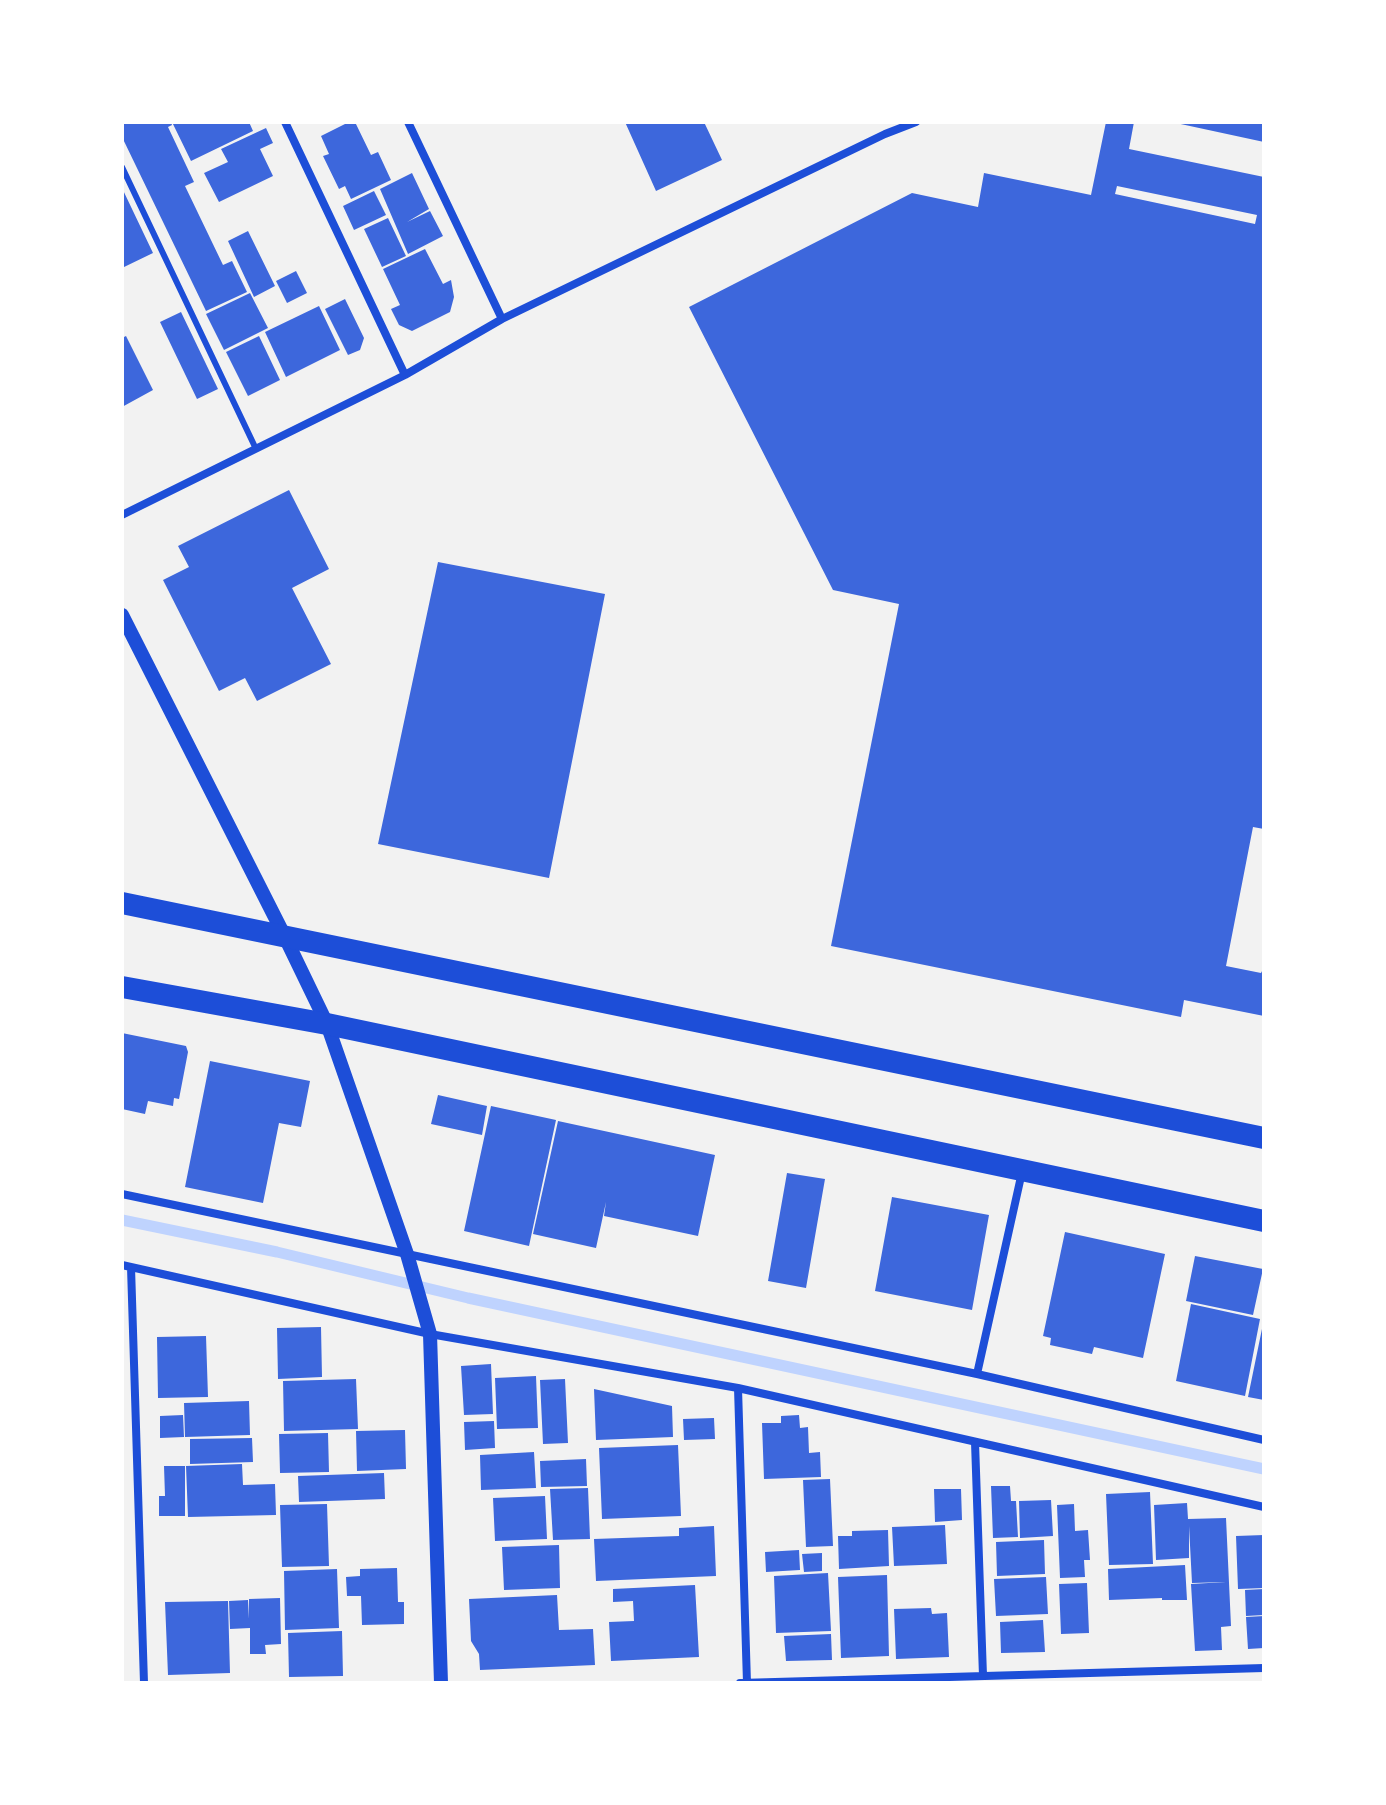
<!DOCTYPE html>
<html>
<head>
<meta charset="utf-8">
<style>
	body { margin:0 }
	#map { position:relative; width:1386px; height:1805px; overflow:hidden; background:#f2f2f2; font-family:"Asap Condensed",sans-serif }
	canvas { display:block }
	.frame { position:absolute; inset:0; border:124px solid #fff; pointer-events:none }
</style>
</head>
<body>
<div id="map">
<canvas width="1386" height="1805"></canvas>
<div class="frame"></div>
</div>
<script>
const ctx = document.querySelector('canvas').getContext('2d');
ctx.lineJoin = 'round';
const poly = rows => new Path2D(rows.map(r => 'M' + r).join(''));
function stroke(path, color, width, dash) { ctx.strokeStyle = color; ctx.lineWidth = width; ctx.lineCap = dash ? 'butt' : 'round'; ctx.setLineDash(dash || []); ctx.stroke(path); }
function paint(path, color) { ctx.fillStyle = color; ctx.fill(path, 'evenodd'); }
stroke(poly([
	[122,1220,277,1252,468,1298,1264,1469]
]), '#bfd3fe', 11);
paint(poly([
	[122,122,171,122,172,125,168,127,194,182,185,186,223,265,232,261,247,292,206,311,122,137],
	[172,122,249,122,253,131,191,161],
	[349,122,355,122,371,155,378,152,391,180,351,199,345,186,339,189,323,156,329,154,321,136],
	[625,122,704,122,722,160,656,191],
	[1106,122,1134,122,1129,149,1264,177,1264,829,1253,827,1226,966,1261,973,1264,967,1264,1016,1184,1000,1181,1017,831,946,899,604,833,590,689,307,912,193,978,207,984,173,1091,195],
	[1117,186,1257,215,1255,224,1115,194],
	[1176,122,1264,122,1264,142,1176,123],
	[266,128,273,143,260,149,273,176,219,202,204,173,228,162,221,149],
	[412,173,429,209,407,222,430,211,443,236,408,254,380,189],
	[122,188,153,253,122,268],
	[374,191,386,215,354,230,343,206],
	[388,218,406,256,382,267,364,229],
	[248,231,275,286,254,297,228,241],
	[425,249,443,284,451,280,454,297,450,312,412,331,399,325,391,309,400,305,383,269],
	[296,271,307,293,287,303,276,281],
	[250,293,268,328,224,350,206,314],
	[345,299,364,338,360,350,348,355,325,309],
	[319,306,340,350,286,377,265,332],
	[181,312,218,389,197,399,160,322],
	[126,336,153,390,122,407,122,338],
	[259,336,280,380,248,396,226,352],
	[289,490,329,569,292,588,331,664,257,701,245,678,219,691,163,580,189,567,178,546],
	[438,562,605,594,549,878,378,844],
	[122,1033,186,1046,188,1052,179,1099,174,1098,173,1106,148,1101,145,1114,122,1109],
	[210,1061,310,1081,301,1127,279,1123,263,1203,185,1187],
	[438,1095,487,1106,482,1135,431,1124],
	[491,1106,556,1120,529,1246,464,1231],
	[558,1121,715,1155,698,1236,604,1216,606,1202,596,1248,533,1234],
	[787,1173,825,1179,806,1288,768,1281],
	[892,1197,989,1215,972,1310,875,1291],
	[1065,1232,1165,1254,1143,1358,1094,1347,1092,1354,1050,1345,1051,1338,1043,1336],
	[1195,1256,1263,1269,1253,1315,1186,1301],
	[1191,1304,1260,1319,1245,1396,1176,1381],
	[1263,1324,1264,1324,1264,1400,1248,1397],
	[321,1327,322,1377,278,1379,277,1328],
	[206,1336,208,1397,158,1398,157,1337],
	[491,1364,493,1414,464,1415,461,1366],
	[536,1376,538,1428,497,1429,495,1378],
	[356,1379,358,1429,284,1431,283,1381],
	[565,1379,568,1443,543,1444,540,1380],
	[594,1389,672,1406,673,1437,596,1440],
	[249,1401,250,1435,185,1437,184,1403],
	[183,1415,184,1437,160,1438,160,1416],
	[799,1415,800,1428,808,1427,809,1453,820,1452,821,1477,764,1479,762,1423,781,1423,781,1416],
	[714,1418,715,1439,684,1440,683,1419],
	[494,1421,495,1448,465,1450,464,1422],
	[405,1430,406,1469,357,1471,356,1431],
	[328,1433,329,1472,280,1473,279,1434],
	[252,1438,253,1462,190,1464,190,1439],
	[678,1445,681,1516,602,1519,599,1448],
	[534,1452,536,1488,481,1490,480,1455],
	[586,1459,587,1486,541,1487,540,1461],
	[242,1464,243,1485,275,1484,276,1515,188,1517,186,1466],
	[164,1466,185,1466,185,1516,159,1516,159,1496,165,1496],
	[384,1473,385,1499,299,1502,298,1476],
	[830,1479,833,1546,806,1547,803,1480],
	[991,1486,1010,1486,1011,1501,1016,1501,1018,1537,993,1538],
	[588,1488,590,1539,553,1540,550,1489],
	[934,1489,961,1489,962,1520,935,1522],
	[1150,1492,1153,1564,1109,1565,1106,1494],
	[545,1496,547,1539,495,1541,493,1498],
	[1051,1500,1053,1536,1020,1538,1019,1501],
	[1187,1503,1188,1519,1226,1518,1231,1626,1221,1627,1222,1650,1195,1651,1191,1584,1226,1582,1192,1583,1189,1526,1189,1558,1156,1560,1154,1505],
	[327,1504,329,1566,282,1567,280,1505],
	[1074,1504,1075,1531,1088,1530,1090,1560,1084,1560,1085,1577,1060,1578,1057,1505],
	[945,1525,947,1564,894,1566,892,1527],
	[714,1526,716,1576,596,1581,594,1539,679,1536,679,1528],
	[888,1530,889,1566,839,1569,838,1536,852,1536,852,1531],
	[1264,1535,1264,1588,1238,1589,1236,1536],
	[1044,1540,1045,1574,997,1576,996,1542],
	[559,1545,560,1588,504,1590,502,1547],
	[799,1550,800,1570,766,1572,765,1552],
	[822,1553,822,1571,804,1572,802,1554],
	[1185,1565,1187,1600,1162,1600,1162,1598,1109,1600,1108,1569],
	[397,1568,398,1602,404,1602,404,1624,362,1625,361,1596,347,1596,346,1577,360,1576,360,1569],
	[337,1569,339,1628,285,1630,284,1571],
	[828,1573,831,1631,776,1633,774,1576],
	[887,1575,889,1656,841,1658,838,1577],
	[1046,1577,1048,1614,996,1616,994,1579],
	[1087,1583,1089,1633,1061,1634,1059,1584],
	[695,1585,699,1657,611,1661,609,1622,634,1621,633,1601,613,1602,613,1589],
	[1264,1589,1264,1615,1246,1616,1245,1590],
	[557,1595,559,1630,593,1629,595,1665,480,1670,479,1654,471,1641,469,1599],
	[280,1598,281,1644,265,1645,266,1654,250,1654,250,1628,230,1629,229,1601,248,1600,249,1619,249,1599],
	[228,1601,230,1673,168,1675,165,1602],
	[931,1608,932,1614,947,1613,949,1657,896,1659,894,1609],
	[1264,1616,1264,1648,1248,1649,1246,1617],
	[1043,1620,1045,1652,1001,1653,1000,1622],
	[342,1631,343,1676,289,1677,288,1633],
	[831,1634,832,1660,786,1661,784,1636]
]), '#3d67dc');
stroke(poly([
	[122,167,256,449]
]), '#1d4ed8', 6);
stroke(poly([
	[285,122,405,375],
	[408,122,502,319],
	[122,515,405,375,502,319,885,134,916,122],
	[122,1194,977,1374,1264,1440],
	[122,1265,430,1334,738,1388,1264,1507],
	[131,1267,144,1683],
	[977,1374,1022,1172],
	[738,1388,747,1683],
	[975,1442,983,1676],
	[740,1683,1264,1668]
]), '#1d4ed8', 8);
stroke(poly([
	[122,615,285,937,327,1024,407,1254,430,1334,441,1683]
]), '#1d4ed8', 14);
stroke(poly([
	[122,903,1264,1138],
	[122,987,327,1024,1264,1221]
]), '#1d4ed8', 22);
</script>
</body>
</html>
